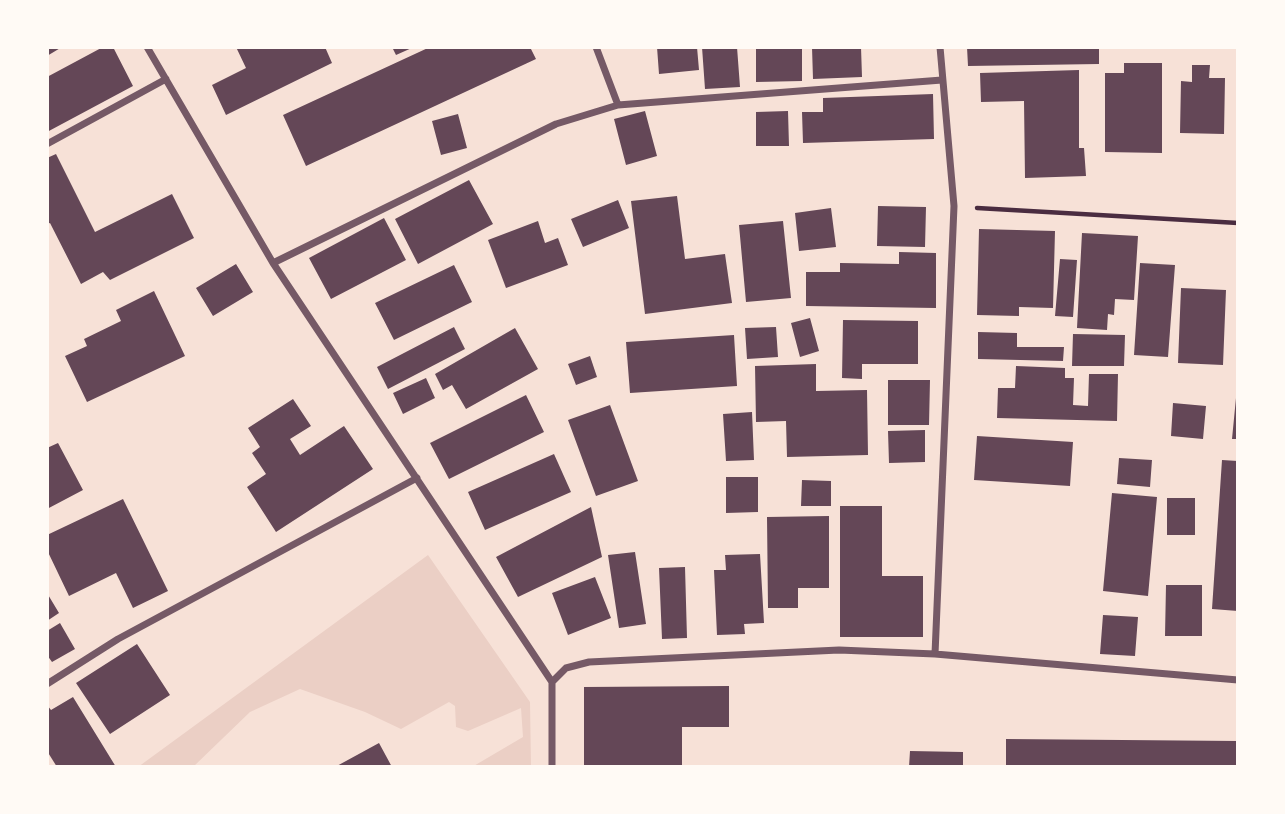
<!DOCTYPE html>
<html>
<head>
<meta charset="utf-8">
<style>
	body { margin:0 }
	#map { position:relative; width:1285px; height:814px; overflow:hidden; background:#f7e1d7; font-family:Quicksand,sans-serif }
	canvas { display:block }
	.frame { position:absolute; inset:0; border:49px solid #fffaf5; pointer-events:none }
</style>
</head>
<body>
<div id="map">
<canvas width="1285" height="814"></canvas>
<div class="frame"></div>
</div>
<script>
const ctx = document.querySelector('canvas').getContext('2d');
ctx.lineJoin = 'round';
function paint(path, color) { ctx.fillStyle = color; ctx.fill(path, 'evenodd'); }
const poly = rows => new Path2D(rows.map(r => 'M' + r).join(''));
function stroke(path, color, width, dash) { ctx.strokeStyle = color; ctx.lineWidth = width; ctx.lineCap = dash ? 'butt' : 'round'; ctx.setLineDash(dash || []); ctx.stroke(path); }
paint(poly([
	[428,555,530,702,531,767,472,767,523,737,521,708,468,731,456,727,455,706,449,702,401,729,365,712,300,689,250,712,193,767,138,767]
]), '#ebcfc5');
paint(poly([
	[47,47,62,47,47,56],
	[103,47,113,47,133,86,47,132,47,77],
	[236,47,325,47,332,63,226,115,212,85,246,68],
	[392,47,414,47,396,55],
	[430,47,530,47,536,59,306,166,283,115],
	[657,47,697,47,699,70,659,74],
	[702,47,737,47,740,87,705,89],
	[756,47,802,47,802,81,756,82],
	[812,47,861,47,862,77,813,79],
	[967,47,1099,47,1099,64,968,66],
	[1124,63,1162,63,1162,153,1105,152,1105,73,1124,73],
	[1192,65,1210,65,1209,78,1225,78,1224,134,1180,133,1181,81,1192,82],
	[1079,70,1079,148,1084,148,1086,176,1025,178,1024,101,981,102,980,73],
	[933,94,934,139,803,143,802,112,823,112,823,98],
	[645,111,657,156,626,165,614,119],
	[788,111,789,146,756,146,756,112],
	[458,114,467,148,441,155,432,121],
	[56,154,95,232,172,194,194,238,110,280,103,272,81,284,50,223,47,224,47,158],
	[469,180,493,224,418,264,395,219],
	[677,196,685,259,725,254,732,303,645,314,631,201],
	[618,200,629,228,583,247,571,219],
	[878,206,926,207,925,247,877,246],
	[831,208,836,247,799,251,795,213],
	[384,218,406,260,331,299,309,258],
	[538,221,545,243,558,238,568,265,506,288,488,240],
	[783,221,791,298,746,302,739,225],
	[979,229,1055,231,1053,308,1019,307,1019,316,977,315],
	[1082,233,1138,236,1134,300,1115,299,1114,315,1108,314,1107,330,1077,328],
	[899,252,936,253,936,308,806,306,806,272,840,272,840,263,899,264],
	[1060,259,1077,260,1073,317,1055,316],
	[1140,263,1175,265,1168,357,1134,355],
	[236,264,253,292,213,316,196,288],
	[454,265,472,302,394,340,375,303],
	[1181,288,1226,290,1223,365,1178,363],
	[154,291,185,356,87,402,65,356,87,346,84,339,121,321,116,310],
	[810,318,819,351,800,357,791,323],
	[843,320,918,321,918,364,862,364,862,379,842,378],
	[454,327,465,349,388,389,377,367],
	[776,327,778,357,747,359,745,328],
	[515,328,538,369,466,409,452,385,443,390,435,374],
	[978,332,1017,333,1017,347,1064,347,1063,361,978,359],
	[1073,334,1125,335,1124,366,1072,366],
	[734,335,737,386,630,393,626,342],
	[590,356,597,377,576,385,568,364],
	[816,364,816,391,867,390,868,455,787,457,786,421,756,422,755,366],
	[1016,366,1065,368,1065,378,1074,378,1073,405,1088,406,1089,374,1118,374,1117,421,997,418,998,388,1015,388],
	[426,378,435,398,403,414,393,393],
	[888,380,930,380,929,425,888,425],
	[526,395,544,432,449,479,430,443],
	[1236,398,1238,398,1238,439,1232,439],
	[293,399,311,426,290,439,300,455,344,426,373,469,276,532,247,487,266,474,252,453,260,447,248,428],
	[1173,403,1206,406,1203,439,1171,436],
	[610,405,638,481,596,496,568,420],
	[752,412,754,460,726,461,723,414],
	[925,430,925,462,889,463,888,431],
	[977,436,1073,442,1070,486,974,480],
	[58,443,83,490,47,509,47,448],
	[554,454,571,492,485,530,468,492],
	[1119,458,1152,460,1150,487,1117,484],
	[1222,460,1238,461,1238,611,1212,609],
	[726,477,758,477,758,512,726,513],
	[802,480,831,481,831,506,801,506],
	[1112,493,1157,497,1148,596,1103,591],
	[1167,498,1195,498,1195,535,1167,535],
	[123,499,168,591,133,608,116,573,69,596,47,550,47,535],
	[840,506,882,506,882,576,923,576,923,637,840,637],
	[591,507,602,557,518,597,496,557],
	[829,516,829,588,798,588,798,608,768,608,767,517],
	[635,552,646,624,619,628,608,555],
	[760,554,764,623,744,624,745,634,717,635,714,570,726,570,725,555],
	[685,567,687,638,662,639,659,568],
	[595,577,611,618,568,635,552,593],
	[1166,585,1202,585,1202,636,1165,636],
	[47,593,59,613,47,621],
	[1103,615,1138,617,1135,656,1100,654],
	[60,623,75,649,52,662,47,655,47,631],
	[137,644,170,695,110,734,76,683],
	[729,686,729,727,682,727,682,767,584,767,584,687],
	[73,697,116,767,57,767,47,751,47,705,51,710],
	[1006,739,1238,741,1238,767,1006,767],
	[379,743,392,767,335,767],
	[910,751,963,752,963,767,909,767]
]), '#644757');
stroke(poly([
	[977,208,1238,223]
]), '#4a2c40', 4.5);
stroke(poly([
	[147,47,273,263,552,682,552,767],
	[596,47,618,105],
	[47,144,166,79],
	[273,263,556,124,618,105,942,80],
	[935,654,954,206,940,47],
	[552,682,566,668,589,662,839,650,935,654,1238,680],
	[47,684,118,639,417,478]
]), '#755966', 7);
</script>
</body>
</html>
